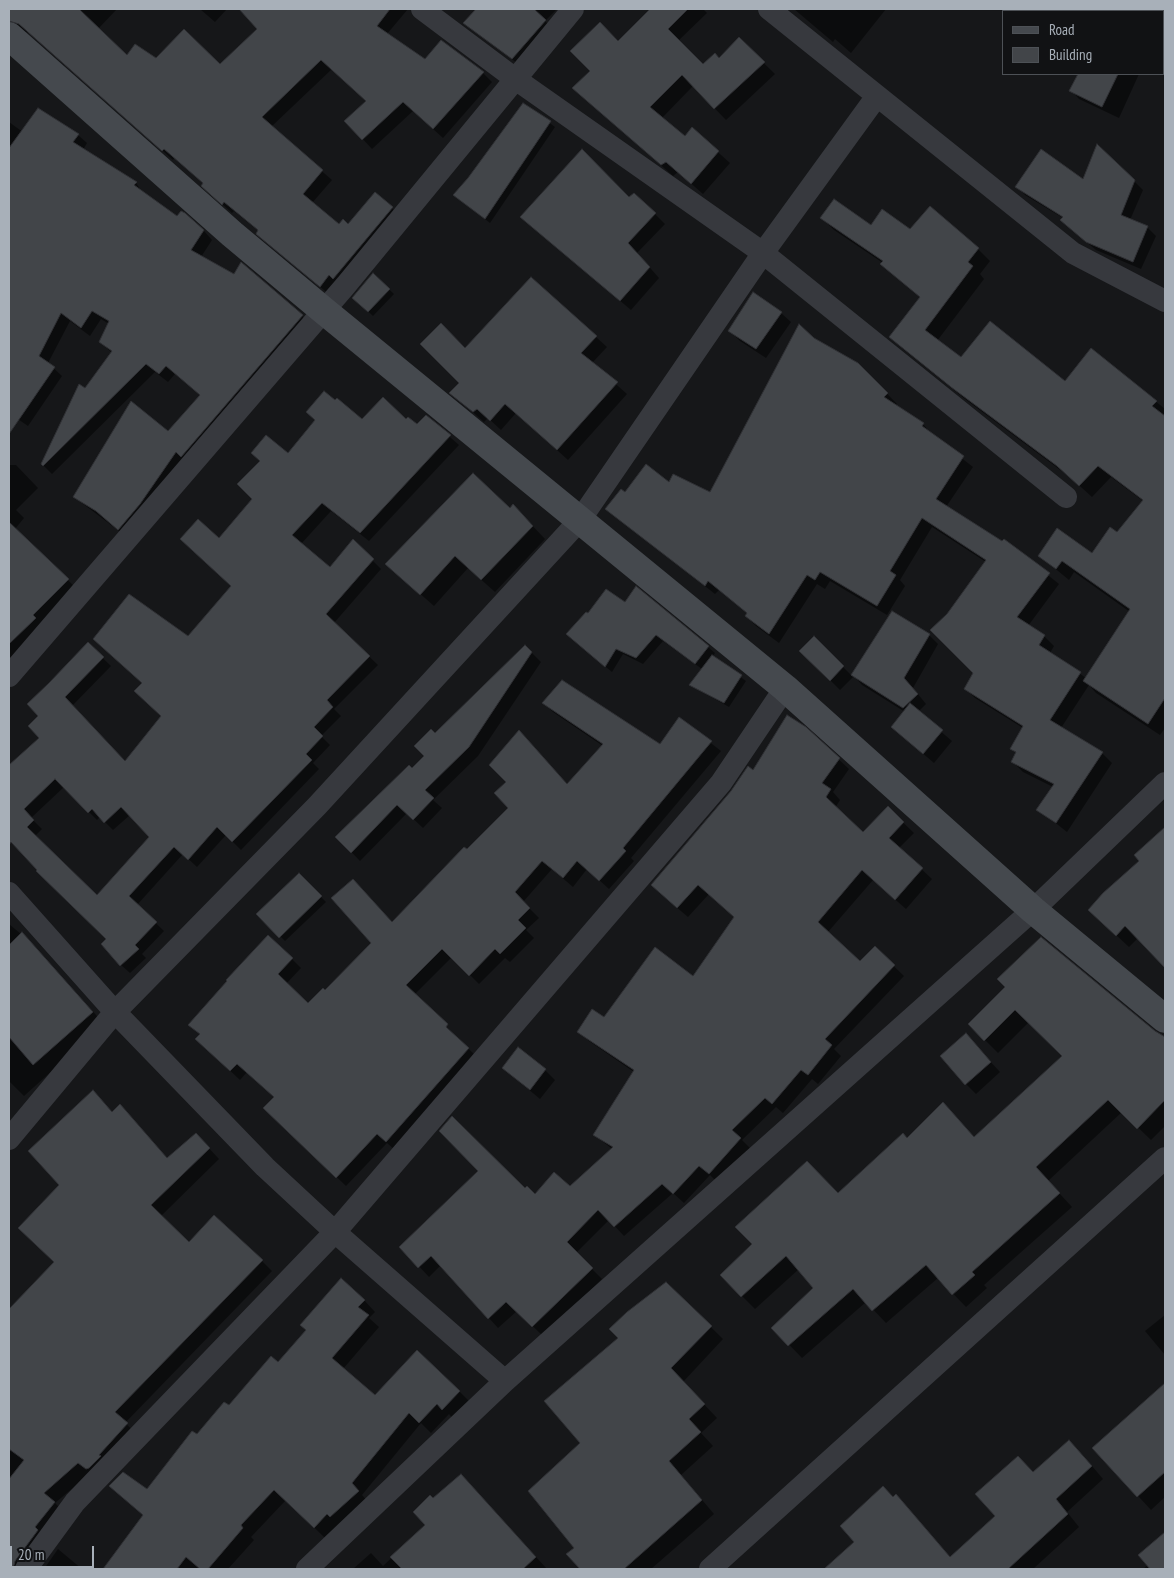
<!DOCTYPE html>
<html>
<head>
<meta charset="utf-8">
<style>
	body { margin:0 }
	#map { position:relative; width:1174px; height:1578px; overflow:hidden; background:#161719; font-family:"PT Sans Narrow",sans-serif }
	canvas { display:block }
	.frame { position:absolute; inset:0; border:10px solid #a8b0b9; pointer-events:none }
	.legend { position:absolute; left:1002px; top:10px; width:162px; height:65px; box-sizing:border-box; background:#111214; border:1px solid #4d5156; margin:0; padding:6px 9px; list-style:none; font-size:15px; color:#a8b0b9 }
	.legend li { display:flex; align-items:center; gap:10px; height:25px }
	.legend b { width:25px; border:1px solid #4d5156 }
	.scale { position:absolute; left:10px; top:1546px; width:84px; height:22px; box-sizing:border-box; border:2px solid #a8b0b9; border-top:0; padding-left:6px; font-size:15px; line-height:18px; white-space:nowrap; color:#a8b0b9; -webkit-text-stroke:4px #111214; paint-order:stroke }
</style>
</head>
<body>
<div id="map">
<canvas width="1174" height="1578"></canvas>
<div class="frame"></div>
<ul class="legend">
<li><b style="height:6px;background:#45494e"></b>Road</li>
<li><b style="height:14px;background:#424549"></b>Building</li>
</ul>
<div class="scale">20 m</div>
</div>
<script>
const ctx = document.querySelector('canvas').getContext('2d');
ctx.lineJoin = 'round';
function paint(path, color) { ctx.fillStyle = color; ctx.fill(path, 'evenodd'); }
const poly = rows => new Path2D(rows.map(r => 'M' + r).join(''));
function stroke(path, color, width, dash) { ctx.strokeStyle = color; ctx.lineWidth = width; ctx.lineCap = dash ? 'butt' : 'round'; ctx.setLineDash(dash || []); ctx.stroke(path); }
paint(poly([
	[11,9,117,9,98,29,30,33,18,30,9,21],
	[200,9,227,9,215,22],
	[241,9,408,9,387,34,425,60,483,73,492,82,443,138,413,111,372,149,346,121,368,101,332,69,271,127,332,180,312,203,339,225,348,225,375,194,402,217,330,295,267,243,259,231,234,211,232,213,212,195,205,184,175,157,173,160,110,104,156,59,220,66,258,29],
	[477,9,557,9,545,21,554,30,521,66,464,23],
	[652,9,703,9,707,13,678,41,703,66,719,59,739,39,775,74,726,120,693,86,662,118,685,137,692,129,730,163,703,194,678,172,673,176,574,88],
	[794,9,886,9,851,53,835,39,833,42],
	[1165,19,1165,50,1163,48,1163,23],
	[1079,74,1139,74,1119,118,1079,99,1071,90],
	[524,104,555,127,490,223,460,199,469,178],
	[9,122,20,130,78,135,87,143,83,150,136,183,143,193,177,217,185,214,204,231,212,240,201,257,302,316,310,325,127,537,74,497,168,433,201,395,175,374,168,382,155,372,52,474,42,464,85,390,112,353,100,341,109,324,101,319,90,336,70,321,48,363,62,376,28,426,9,413,9,300,17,285,9,280],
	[1134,181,1143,190,1130,220,1147,227,1156,236,1141,269,1096,250,1070,228,1063,218,1025,195,1017,186],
	[629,199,655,214,665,224,637,253,659,278,631,310,521,217],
	[822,218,910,231,978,249,990,261,980,274,984,279,937,341,961,359,1065,383,1091,349,1165,409,1165,728,1160,735,1096,693,1089,685,1061,728,1102,753,1112,763,1067,832,1038,809,1053,787,1023,772,1013,762,1017,754,1012,749,1023,728,975,698,965,688,975,673,948,615,986,562,932,527,900,580,905,586,887,615,830,581,825,589,817,584,779,643,756,626,746,616,748,614,719,590,715,594,607,509,625,493,669,484,710,494,813,339,858,364,897,404,895,406,923,424,932,435,973,467,946,507,1002,543,1004,540,1059,584,1028,626,1044,636,1054,646,1050,653,1086,678,1130,612,1074,572,1069,580,1040,556,1093,555,1117,534,1143,501,1111,477,1092,497,1071,478,965,399,903,349,890,337,921,298,883,263,834,230],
	[373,274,394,294,373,316,354,298],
	[781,313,791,322,766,358,740,341,730,331],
	[596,337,607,347,592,363,627,394,568,460,516,413,501,430,488,418,484,422,451,393,461,383,465,349],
	[427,417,459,445,369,541,331,511,301,544,330,568,353,541,381,569,334,623,378,665,334,709,341,716,321,736,330,745,313,763,319,769,241,850,226,835,197,867,183,854,137,905,164,931,142,954,146,958,130,973,121,965,108,939,9,838,9,766,41,738,40,716,88,644,111,666,72,706,125,762,163,716,143,683,94,639,188,638,233,586,219,540,288,455,362,421,406,421,417,426],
	[64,787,97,820,100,817,113,830,130,815,151,837,97,897,35,836,42,829,31,818],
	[9,465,16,465,38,488,16,510,24,518,15,529,76,588,9,660],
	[510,509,526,519,545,539,495,592,468,568,434,606,400,576],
	[636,588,708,647,715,653,712,657,746,681,729,707,690,685,702,669,663,641,643,664,623,654,612,672,574,641,626,604],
	[893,613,929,635,938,644,913,688,926,704,918,712,952,741,934,763,892,727,905,712,862,685,854,676,840,690,801,651,814,638,852,676],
	[532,653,541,662,478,756,433,800,442,808,423,828,407,813,360,861,337,837,426,756,435,735],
	[544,703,660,745,680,719,721,751,631,858,634,861,609,889,587,869,573,887,552,869,523,902,539,918,526,930,534,938,510,962,505,958,479,984,452,957,414,995,478,1058,396,1151,387,1143,346,1186,265,1108,275,1097,247,1072,240,1080,206,1048,201,1035,190,1024,292,959,301,968,286,984,308,1005,325,992,467,851,567,785,603,746,553,712],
	[805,728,849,769,833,792,840,800,835,808,863,834,888,808,914,833,899,848,932,879,906,909,873,880,828,932,860,962,875,948,904,976,834,1049,841,1056,818,1084,812,1079,783,1113,776,1107,742,1140,751,1149,719,1184,710,1175,684,1203,673,1193,624,1236,609,1220,576,1253,602,1279,543,1336,517,1311,498,1328,441,1265,429,1277,401,1247,525,1189,535,1195,570,1188,612,1149,595,1135,634,1072,589,1041,579,1031,694,977,735,918,709,894,688,917,662,895,753,772],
	[1165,829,1165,967,1138,938,1129,947,1102,922],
	[299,875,326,902,285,941,258,914],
	[9,924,34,945,104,1024,24,1096,9,1081],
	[1007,987,1162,1035,1165,1039,1165,1126,1151,1140,1122,1112,1048,1181,1072,1207,984,1285,987,1288,966,1307,938,1278,886,1323,866,1302,802,1358,773,1328,815,1288,799,1269,755,1309,721,1275,838,1195,907,1139,975,1138,1064,1056,1029,1022,998,1053,969,1024],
	[975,1045,1000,1072,976,1094,966,1084],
	[503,1068,545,1070,555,1080,540,1099],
	[93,1092,113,1113,168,1159,206,1145,219,1159,161,1216,189,1244,262,1261,272,1271,125,1423,137,1434,55,1503,65,1513,27,1569,9,1569,9,1433,20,1418,9,1407,9,1310,55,1262,61,1185],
	[666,1283,723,1339,683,1382,717,1418,701,1433,713,1446,681,1475,714,1514,651,1569,582,1569,568,1554,575,1548,581,1443,619,1338],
	[364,1300,375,1312,369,1318,379,1327,343,1369,375,1397,459,1391,470,1402,454,1420,449,1414,431,1433,421,1423,362,1495,369,1503,325,1538,286,1500,251,1537,254,1540,228,1569,104,1569,144,1516,122,1497,148,1491,197,1436,229,1407,278,1364],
	[1165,1315,1165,1355,1145,1331],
	[1157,1392,1165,1400,1165,1497,1151,1510,1094,1448],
	[1081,1453,1103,1479,1067,1512,1079,1527,1033,1569,826,1569,856,1542,951,1558,997,1516,1034,1473],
	[473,1488,547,1569,353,1569,371,1553,383,1566,426,1525,433,1500],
	[1165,1534,1165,1569,1143,1569,1148,1565,1140,1556],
	[58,1549,82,1569,44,1569]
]), '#0007');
const building = poly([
	[9,9,79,9,127,55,135,44,156,58,184,29,220,64,257,29,239,9,390,9,377,26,425,59,441,40,484,72,433,129,403,102,362,140,344,121,366,101,321,60,262,117,323,170,303,194,339,224,343,219,348,224,375,192,393,207,333,279,329,275,320,287,256,234,258,230,224,202,222,205,201,186,203,183,164,149,162,151,19,24,9,21,9,9],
	[476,9,534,9,546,20,512,59,463,23,476,9],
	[650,9,688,9,668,29,703,64,715,53,719,58,739,37,765,62,714,109,682,75,650,107,685,136,692,127,719,151,691,184,666,162,661,165,572,88,590,71,570,51,600,22,618,41,650,9],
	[1078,74,1118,74,1102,107,1069,91,1078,74],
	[523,103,551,121,485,219,453,195,468,178,523,103],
	[38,108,79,134,73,142,137,182,134,185,177,216,181,211,185,213,204,230,191,250,234,274,241,262,303,315,181,457,176,452,140,504,118,530,96,511,73,497,131,401,168,431,200,395,166,366,159,374,146,364,43,466,41,464,79,384,85,388,112,351,99,342,109,321,92,311,81,328,61,313,39,356,55,367,9,434,9,148,38,108],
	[1097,144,1135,180,1121,215,1148,226,1133,262,1086,242,1060,220,1063,217,1015,187,1041,149,1083,179,1097,144],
	[582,149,629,197,634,193,656,213,628,243,650,267,620,301,520,217,582,149],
	[834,199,871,225,882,209,910,229,930,206,979,248,968,262,973,266,925,330,961,357,990,321,1065,381,1091,348,1157,401,1152,406,1165,416,1165,698,1148,724,1083,681,1130,609,1062,561,1056,569,1038,556,1057,528,1092,553,1110,527,1117,532,1143,500,1098,466,1079,486,1057,466,951,387,889,337,920,297,880,264,883,261,820,218,834,199],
	[373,273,390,289,368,312,352,298,373,273],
	[531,277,597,336,581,353,618,382,557,450,505,404,490,421,477,409,473,412,449,393,459,383,420,344,441,323,465,348,531,277],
	[753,292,782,312,756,349,728,331,753,292],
	[799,324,814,338,858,363,888,393,884,397,924,423,922,426,964,456,936,499,1002,541,1004,539,1050,573,1017,617,1045,635,1039,645,1081,672,1050,720,1103,752,1056,823,1036,810,1054,784,1011,762,1016,752,1010,749,1023,726,964,689,973,673,930,630,947,614,986,560,922,518,890,571,896,575,877,606,820,572,815,580,807,575,769,634,745,616,747,613,708,581,705,586,605,509,621,489,625,492,646,464,669,482,673,474,710,492,799,324],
	[324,391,335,400,337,398,362,419,383,397,406,419,408,417,417,424,426,415,451,435,360,533,322,503,292,535,330,567,353,539,374,559,326,614,370,656,327,700,333,707,314,727,323,736,306,754,312,760,232,842,217,827,188,860,174,847,129,896,157,922,135,945,139,949,120,966,101,944,106,939,36,871,37,870,11,842,9,845,9,765,39,738,28,726,38,716,27,704,49,683,88,642,104,657,65,697,125,761,161,716,134,691,142,683,93,639,129,594,188,636,231,586,180,539,198,519,219,538,252,499,237,484,260,461,251,453,266,435,288,453,315,420,306,412,324,391],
	[55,779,88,813,92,809,104,823,121,807,149,837,97,895,27,827,34,820,24,809,55,779],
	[473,473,510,508,513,504,533,526,481,580,455,556,420,595,385,564,473,473],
	[9,522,69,579,33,615,36,618,9,644,9,522],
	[636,586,709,646,695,664,656,635,636,658,616,649,605,667,566,634,586,612,588,613,606,589,625,602,636,586],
	[892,611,930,634,904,678,918,694,903,708,851,675,892,611],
	[814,636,844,666,830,681,799,651,814,636],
	[525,645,532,652,469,747,425,790,434,798,413,820,397,805,351,853,335,837,409,765,412,768,424,756,414,746,431,729,435,733,525,645],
	[712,655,742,675,724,703,689,685,712,655],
	[562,680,660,744,679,717,712,741,623,848,626,851,599,881,577,861,563,878,542,861,515,892,530,908,518,920,526,928,500,954,495,949,469,976,442,949,406,985,448,1024,446,1027,469,1048,386,1142,377,1134,336,1178,263,1108,274,1097,237,1064,230,1071,195,1039,200,1034,188,1025,227,981,226,980,268,935,293,958,278,974,308,1003,323,988,325,990,371,943,331,898,353,879,392,922,464,847,467,849,508,808,494,793,506,782,489,765,519,730,567,784,603,744,542,703,562,680],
	[910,703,943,730,923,754,891,727,910,703],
	[787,715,806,727,840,758,822,783,831,789,826,797,863,832,888,806,904,822,889,838,923,868,895,900,862,870,818,922,860,961,875,946,895,965,825,1039,832,1045,808,1075,801,1070,772,1104,765,1098,732,1130,741,1138,709,1174,699,1166,673,1194,662,1184,614,1227,598,1210,567,1242,593,1268,532,1327,506,1302,488,1319,431,1256,418,1268,399,1247,478,1171,439,1131,452,1116,525,1188,527,1186,535,1194,554,1172,570,1186,613,1147,593,1135,634,1070,577,1032,592,1009,604,1017,655,947,693,976,734,917,698,885,677,908,651,885,731,791,748,766,753,770,787,715],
	[1165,827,1165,968,1125,926,1116,936,1088,910,1103,893,1139,861,1134,855,1165,827],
	[299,873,322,896,279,938,256,914,299,873],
	[22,932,93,1012,33,1065,9,1037,9,945,22,932],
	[1041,937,1155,1031,1165,1037,1165,1100,1137,1129,1108,1100,1036,1167,1060,1193,972,1272,975,1275,952,1295,926,1265,872,1311,853,1289,788,1346,771,1328,813,1288,786,1256,741,1297,720,1275,752,1244,735,1227,807,1161,838,1193,903,1133,907,1138,943,1102,974,1137,1062,1056,1015,1010,984,1041,968,1024,1005,987,997,979,1041,937],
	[966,1033,991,1062,965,1085,940,1056,966,1033],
	[518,1047,546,1069,530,1090,502,1068,518,1047],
	[93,1090,112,1112,120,1104,167,1158,196,1133,210,1148,151,1205,189,1242,214,1215,263,1260,115,1412,128,1423,99,1455,101,1456,89,1468,86,1469,78,1463,44,1493,55,1502,35,1527,38,1530,15,1561,13,1569,9,1569,9,1479,24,1460,9,1449,9,1309,54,1262,18,1228,59,1185,28,1151,93,1090],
	[341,1278,365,1300,358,1307,369,1315,332,1358,375,1395,417,1350,460,1391,442,1410,437,1404,419,1423,409,1413,352,1483,359,1491,330,1517,327,1514,314,1528,274,1490,241,1525,243,1528,208,1569,200,1569,186,1557,177,1569,103,1569,143,1515,109,1486,123,1472,147,1489,192,1431,197,1434,224,1402,229,1405,271,1356,278,1362,306,1330,300,1325,341,1278],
	[666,1282,712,1326,671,1368,705,1404,689,1419,701,1432,669,1461,702,1500,624,1569,580,1569,566,1554,574,1548,528,1491,580,1443,544,1401,618,1338,609,1329,627,1312,666,1282],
	[1165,1383,1165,1472,1137,1497,1092,1448,1165,1383],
	[1069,1440,1092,1466,1056,1499,1068,1514,1008,1569,824,1569,854,1542,840,1526,883,1486,893,1497,896,1494,950,1557,995,1516,975,1494,1018,1456,1033,1472,1069,1440],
	[461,1474,536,1557,523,1569,402,1569,390,1557,425,1525,413,1512,430,1495,433,1498,461,1474],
	[1165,1532,1165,1569,1150,1569,1138,1555,1165,1532]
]);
paint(building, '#424549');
stroke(building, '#303135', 1);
stroke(poly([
	[422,9,514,78,763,253,1066,497],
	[769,9,1073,253,1165,301],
	[9,676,346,285,573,9],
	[9,893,115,1012,265,1167,335,1232,505,1381],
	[9,1139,115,1012,317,806,580,520,763,253,877,96],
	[26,1569,75,1502,335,1232,721,783,785,688],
	[307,1569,505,1381,1033,910,1165,783],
	[710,1569,1165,1158]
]), '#37393e', 22);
stroke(poly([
	[9,36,232,234,323,310,785,688,1033,910,1165,1019]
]), '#45494e', 28);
</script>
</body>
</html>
